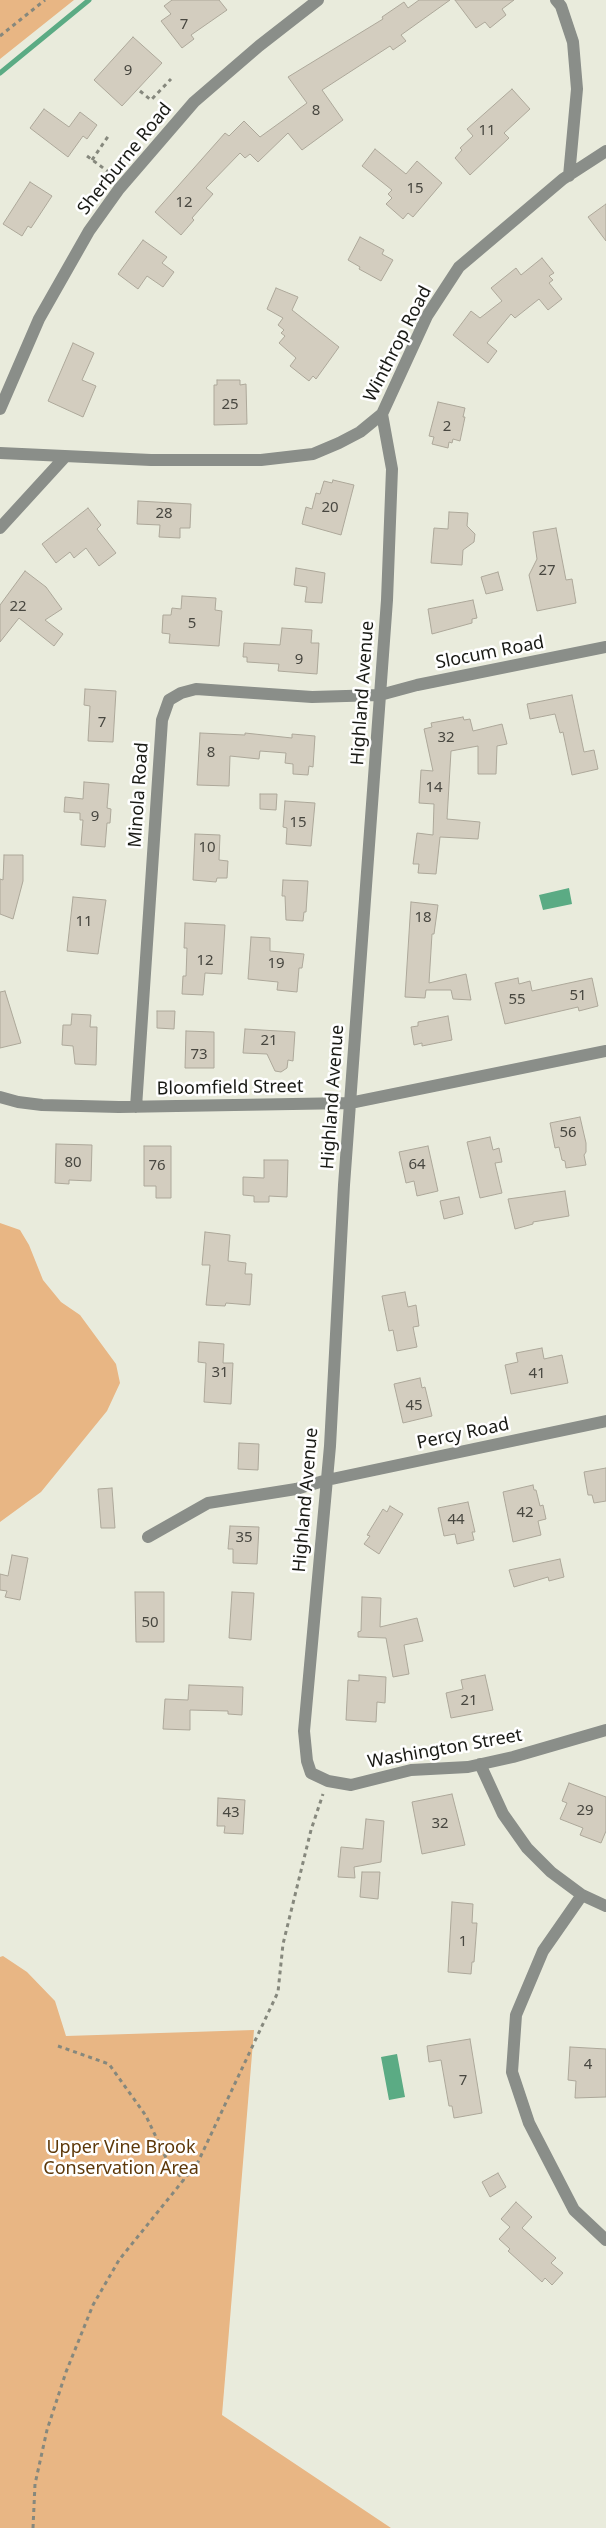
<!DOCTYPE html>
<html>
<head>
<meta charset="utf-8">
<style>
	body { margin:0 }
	canvas { display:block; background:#e9ebdc }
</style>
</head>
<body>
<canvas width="606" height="2528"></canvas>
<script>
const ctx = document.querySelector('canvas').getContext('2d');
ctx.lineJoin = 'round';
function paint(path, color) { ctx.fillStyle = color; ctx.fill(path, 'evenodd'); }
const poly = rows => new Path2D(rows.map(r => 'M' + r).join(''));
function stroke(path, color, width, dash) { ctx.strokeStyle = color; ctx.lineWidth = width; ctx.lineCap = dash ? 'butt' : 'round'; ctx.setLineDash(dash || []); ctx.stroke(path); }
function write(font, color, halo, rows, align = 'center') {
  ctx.font = font + ' "Noto Sans",sans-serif'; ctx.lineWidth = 5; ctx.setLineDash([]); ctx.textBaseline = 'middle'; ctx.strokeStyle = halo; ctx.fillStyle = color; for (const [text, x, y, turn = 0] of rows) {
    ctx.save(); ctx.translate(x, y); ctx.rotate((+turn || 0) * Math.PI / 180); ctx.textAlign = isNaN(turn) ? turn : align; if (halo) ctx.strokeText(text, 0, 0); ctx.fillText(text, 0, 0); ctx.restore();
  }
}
paint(poly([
	[0,0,74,0,0,59],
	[0,1223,20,1230,29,1245,43,1280,61,1302,80,1315,116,1364,120,1383,107,1411,41,1492,0,1522],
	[3,1956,27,1972,55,2001,66,2036,254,2030,222,2415,391,2528,0,2528,0,1957]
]), '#e8b684');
paint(poly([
	[569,888,572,904,543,910,539,895],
	[397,2054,405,2097,389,2100,381,2057]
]), '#5bab84');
stroke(poly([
	[0,73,89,0]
]), '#5bab84', 5);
const building = poly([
	[172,0,219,0,227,10,191,35,194,39,182,48,161,21,171,14,164,6,172,0],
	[419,0,450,0,401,35,406,41,393,50,390,46,322,90,343,120,302,150,288,133,258,162,250,154,245,158,240,153,206,188,213,194,192,218,194,220,181,235,155,212,225,133,229,136,244,121,260,137,307,103,288,77,383,19,382,17,404,2,408,8,419,0],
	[455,0,514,0,502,9,506,15,490,28,485,22,476,28,455,0],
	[133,37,162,63,122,106,94,80,133,37],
	[512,89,530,109,504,133,509,138,470,175,455,158,462,150,460,148,473,136,467,129,512,89],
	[44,109,69,127,80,112,97,125,87,139,83,136,68,157,30,128,44,109],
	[375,149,406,174,417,161,442,183,413,217,408,213,403,219,386,204,392,198,388,194,392,190,362,166,375,149],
	[30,182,52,196,31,228,28,226,22,236,3,224,30,182],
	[606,204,606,241,588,217,606,204],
	[360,237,384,250,382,254,393,260,381,281,359,269,360,267,348,260,360,237],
	[143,240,167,257,162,263,174,272,163,287,147,276,138,289,118,274,143,240],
	[542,258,554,273,549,276,553,280,549,283,562,299,548,310,539,299,515,318,511,314,487,343,497,351,488,363,453,335,471,311,480,318,502,301,491,288,516,268,521,275,542,258],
	[276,288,298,297,292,310,339,347,316,379,313,376,309,381,290,366,296,358,279,343,285,336,281,333,284,330,278,325,283,318,267,309,276,288],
	[73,343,94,353,82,380,96,386,83,417,48,401,73,343],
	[217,380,240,380,240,385,246,384,247,424,214,425,214,385,217,385,217,380],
	[438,402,465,408,463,417,465,417,460,441,453,439,452,443,449,442,448,448,432,444,434,437,429,436,438,402],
	[333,480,354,485,341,535,302,524,306,507,312,509,316,493,320,494,324,481,332,483,333,480],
	[138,501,191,504,190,528,180,528,180,538,159,537,160,525,137,524,138,501],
	[88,508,101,525,97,529,116,553,99,566,86,548,74,558,70,552,56,563,42,544,88,508],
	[449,512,468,513,467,526,475,534,474,542,463,550,462,565,431,563,434,528,448,529,449,512],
	[556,528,566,580,572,579,576,603,537,611,529,575,537,559,533,532,556,528],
	[296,568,325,573,322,603,305,602,307,587,294,585,296,568],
	[25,571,46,587,62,609,45,620,63,634,54,646,19,618,0,642,0,605,25,571],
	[498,572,503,590,486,594,481,577,498,572],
	[182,596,216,598,215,610,222,611,219,646,169,643,170,634,162,633,163,615,171,615,172,608,181,609,182,596],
	[473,600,477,618,472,619,472,623,432,634,428,609,473,600],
	[282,628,312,630,311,643,319,643,317,674,278,671,279,664,247,662,247,657,243,657,244,643,280,645,282,628],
	[85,689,116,691,113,742,88,741,90,706,84,705,85,689],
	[572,695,584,752,594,750,598,769,572,775,563,732,560,733,555,714,530,719,527,704,572,695],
	[463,717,464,720,470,719,473,731,502,724,507,744,497,746,496,774,478,774,478,746,451,751,447,819,480,822,478,839,440,837,436,874,418,873,419,864,413,864,417,833,433,835,434,804,419,803,421,770,433,771,424,729,432,727,431,723,463,717],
	[200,733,245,735,245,733,292,738,292,734,315,736,313,767,309,766,308,775,293,774,293,764,285,763,286,753,260,751,259,759,230,756,229,786,197,785,200,733],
	[84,782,109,784,107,808,111,809,110,823,107,823,105,847,81,845,83,820,80,820,80,813,64,812,65,797,83,799,84,782],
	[260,794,277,794,276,810,260,809,260,794],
	[285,801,315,803,311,846,286,844,287,828,283,827,285,801],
	[195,834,220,835,219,860,228,861,227,878,217,878,216,882,193,880,195,834],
	[4,855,23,855,23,881,13,919,0,914,0,879,3,880,4,855],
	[283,880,308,881,306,912,304,912,303,921,286,920,285,896,282,896,283,880],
	[73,897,106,900,98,954,67,951,73,897],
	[411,902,438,905,434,934,432,934,429,983,466,974,471,1000,453,999,451,990,426,990,425,998,405,997,411,902],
	[185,923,225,925,222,974,205,973,203,995,182,994,183,976,186,976,187,948,184,948,185,923],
	[251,937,270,938,270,951,304,954,302,968,299,968,297,992,277,990,278,982,248,979,251,937],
	[518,978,519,984,530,981,532,991,592,978,598,1006,579,1011,578,1007,505,1024,495,983,518,978],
	[5,991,21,1043,0,1048,0,992,5,991],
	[157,1011,175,1011,174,1029,157,1028,157,1011],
	[72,1014,91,1015,90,1027,97,1027,96,1065,75,1064,73,1046,62,1045,63,1025,71,1025,72,1014],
	[448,1016,452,1040,422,1046,422,1043,414,1045,411,1027,418,1026,418,1022,448,1016],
	[245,1029,295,1032,293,1061,288,1060,287,1068,281,1072,275,1071,267,1054,243,1053,245,1029],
	[186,1031,214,1032,214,1068,185,1068,186,1031],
	[580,1117,586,1143,586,1152,584,1155,586,1165,566,1168,565,1161,562,1160,559,1147,555,1148,550,1123,580,1117],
	[490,1137,493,1150,499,1148,502,1162,495,1163,502,1193,480,1198,467,1142,490,1137],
	[56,1144,92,1145,91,1181,69,1180,69,1184,55,1183,56,1144],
	[144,1146,171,1146,171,1198,156,1198,156,1186,144,1186,144,1146],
	[428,1146,438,1191,417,1196,414,1181,406,1183,399,1152,428,1146],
	[264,1160,288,1160,287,1197,269,1196,269,1202,254,1202,254,1196,243,1195,243,1177,264,1178,264,1160],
	[565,1191,569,1216,533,1222,533,1224,515,1229,508,1199,565,1191],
	[459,1197,463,1214,444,1219,440,1201,459,1197],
	[205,1232,230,1235,228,1261,246,1263,245,1274,252,1274,250,1305,226,1303,225,1306,206,1305,210,1265,202,1265,205,1232],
	[405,1292,408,1307,416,1305,419,1326,413,1327,417,1347,397,1351,393,1330,389,1331,382,1296,405,1292],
	[199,1342,224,1344,223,1363,233,1363,231,1404,204,1402,206,1363,198,1362,199,1342],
	[542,1348,544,1359,562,1355,568,1383,511,1394,505,1365,518,1362,516,1353,542,1348],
	[420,1378,422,1388,425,1387,432,1416,403,1423,394,1384,420,1378],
	[239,1443,259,1444,258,1470,238,1469,239,1443],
	[606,1468,606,1501,594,1503,592,1495,588,1495,584,1472,606,1468],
	[533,1485,534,1490,536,1490,540,1506,543,1505,546,1519,538,1521,541,1535,513,1542,503,1492,533,1485],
	[112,1488,115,1528,101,1528,98,1489,112,1488],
	[468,1502,475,1532,472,1532,474,1540,457,1544,455,1534,444,1536,438,1508,468,1502],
	[390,1506,403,1514,379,1554,364,1544,370,1536,367,1535,383,1509,387,1512,390,1506],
	[230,1526,259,1527,257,1564,233,1563,233,1549,228,1549,230,1526],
	[12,1555,28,1558,20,1600,5,1597,7,1591,0,1590,0,1574,8,1576,12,1555],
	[560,1559,564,1577,549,1581,548,1577,514,1587,509,1570,560,1559],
	[135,1592,164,1592,164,1642,136,1642,135,1592],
	[232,1592,254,1593,251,1640,229,1638,232,1592],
	[362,1597,381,1598,380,1627,417,1618,423,1641,404,1645,409,1674,393,1677,386,1638,358,1637,358,1632,361,1631,362,1597],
	[359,1675,386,1677,385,1703,377,1702,376,1722,346,1720,348,1680,359,1681,359,1675],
	[485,1675,493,1710,451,1718,446,1693,463,1689,461,1680,485,1675],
	[189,1685,243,1687,242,1715,228,1714,228,1711,190,1710,190,1730,163,1729,165,1699,188,1700,189,1685],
	[569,1783,606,1797,606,1831,601,1843,580,1835,583,1828,560,1819,567,1803,562,1801,569,1783],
	[452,1794,465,1845,422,1854,412,1802,452,1794],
	[218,1798,245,1800,243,1834,224,1833,225,1826,217,1826,218,1798],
	[366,1819,384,1821,381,1862,354,1867,355,1878,338,1877,341,1847,363,1849,366,1819],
	[362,1872,380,1872,378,1899,360,1897,362,1872],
	[452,1902,473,1904,472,1923,477,1923,474,1962,472,1962,471,1974,448,1972,452,1902],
	[470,2039,482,2113,454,2118,452,2106,449,2106,441,2060,429,2062,427,2046,470,2039],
	[570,2047,606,2049,606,2097,575,2098,576,2081,568,2080,570,2047],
	[498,2173,506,2187,490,2197,482,2182,498,2173],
	[516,2202,532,2217,522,2228,556,2258,551,2263,563,2273,552,2285,545,2278,542,2282,508,2251,510,2249,499,2239,510,2227,501,2219,516,2202]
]);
paint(building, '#d3cdbf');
stroke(building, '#ada89a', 1);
stroke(poly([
	[0,36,45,0],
	[140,91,151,100,171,79],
	[87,156,114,176],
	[92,160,109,135],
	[58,2046,109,2064,146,2116,167,2160,184,2181],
	[33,2528,35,2484,47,2430,66,2372,93,2305,119,2260,198,2162,278,1992,283,1944,311,1830,323,1794]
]), '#86887d', 3, [4, 4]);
stroke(poly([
	[556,0,561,6,573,42,577,89,569,176],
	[0,409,39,319,89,231,119,189,194,102,259,46,318,0],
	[382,414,392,469,387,600,344,1185,330,1446,304,1731,307,1761,311,1773,328,1781,351,1785,411,1770,468,1767,513,1757,606,1730],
	[0,453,151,460,261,460,313,454,339,443,360,432,382,414,427,316,459,267,563,179,606,151],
	[0,528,64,458],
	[0,1097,18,1102,42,1105,119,1107,350,1103,606,1051],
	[136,1107,162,720,169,700,181,693,196,689,312,697,380,695,417,685,606,647],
	[148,1537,208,1503,296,1489,327,1480,606,1421],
	[480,1764,503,1814,527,1848,551,1872,582,1895,606,1906],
	[582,1895,543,1951,516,2015,512,2072,529,2123,574,2210,606,2240]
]), '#8a8e89', 12);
write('15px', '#484740', null, [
	["7",184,25],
	["9",128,71],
	["8",316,111],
	["11",487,131],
	["15",415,189],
	["12",184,203],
	["25",230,405],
	["2",447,427],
	["20",330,508],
	["28",164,514],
	["27",547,571],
	["22",18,607],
	["5",192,624],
	["9",299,660],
	["7",102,723],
	["32",446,738],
	["8",211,753],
	["14",434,788],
	["9",95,817],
	["15",298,823],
	["10",207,848],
	["18",423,918],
	["11",84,922],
	["12",205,961],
	["19",276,964],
	["51",578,996],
	["55",517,1000],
	["21",269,1041],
	["73",199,1055],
	["56",568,1133],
	["80",73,1163],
	["64",417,1165],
	["76",157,1166],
	["31",220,1373],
	["41",537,1374],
	["45",414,1406],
	["42",525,1513],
	["44",456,1520],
	["35",244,1538],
	["50",150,1623],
	["21",469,1701],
	["29",585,1811],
	["43",231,1813],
	["32",440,1824],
	["1",463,1942],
	["4",588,2065],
	["7",463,2081]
]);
write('18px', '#191a15', '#fff', [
	["Sherburne Road",125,159,-51],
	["Winthrop Road",398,344,-63],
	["Slocum Road",490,653,-11],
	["Highland Avenue",363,693,-86],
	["Minola Road",139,795,-86],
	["Bloomfield Street",230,1088,-1],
	["Highland Avenue",333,1097,-86],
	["Percy Road",463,1434,-12],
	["Highland Avenue",306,1500,-85],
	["Washington Street",445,1749,-10]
]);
write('18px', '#5d3809', '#fff', [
	["Upper Vine Brook",121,2148],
	["Conservation Area",121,2169]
]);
</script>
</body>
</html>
